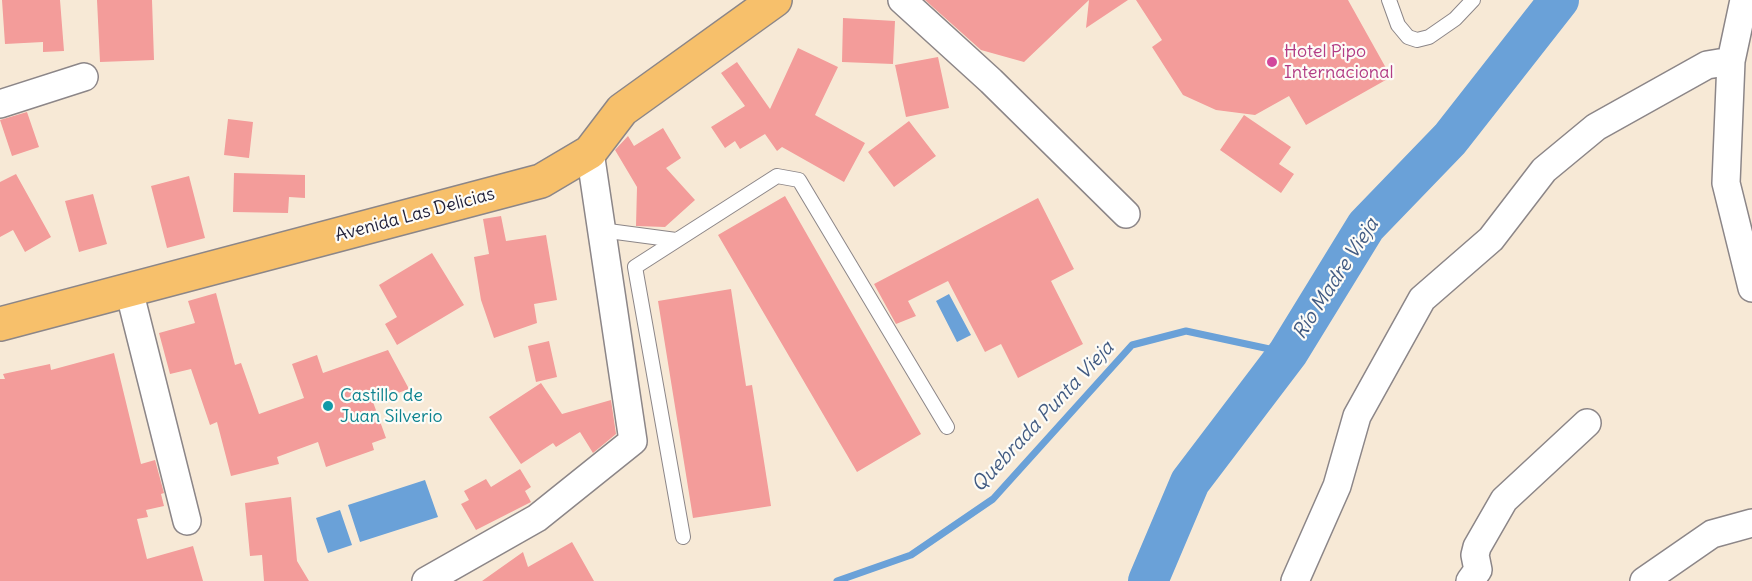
<!DOCTYPE html>
<html>
<head>
<meta charset="utf-8">
<style>
	body { margin:0 }
	canvas { display:block; background:#f7e9d6 }
</style>
</head>
<body>
<canvas width="1752" height="581"></canvas>
<script>
const ctx = document.querySelector('canvas').getContext('2d');
ctx.lineJoin = 'round';
function paint(path, color) { ctx.fillStyle = color; ctx.fill(path, 'evenodd'); }
const poly = rows => new Path2D(rows.map(r => 'M' + r).join(''));
function stroke(path, color, width, dash) { ctx.strokeStyle = color; ctx.lineWidth = width; ctx.lineCap = dash ? 'butt' : 'round'; ctx.setLineDash(dash || []); ctx.stroke(path); }
function write(font, color, halo, rows, align = 'center') {
  ctx.font = font + ' Delius,sans-serif'; ctx.lineWidth = 4.5; ctx.setLineDash([]); ctx.textBaseline = 'middle'; ctx.strokeStyle = halo; ctx.fillStyle = color; for (const [text, x, y, turn = 0] of rows) {
    ctx.save(); ctx.translate(x, y); ctx.rotate((+turn || 0) * Math.PI / 180); ctx.textAlign = isNaN(turn) ? turn : align; if (halo) ctx.strokeText(text, 0, 0); ctx.fillText(text, 0, 0); ctx.restore();
  }
}
paint(poly([
	[949,294,971,335,957,342,936,301],
	[425,480,438,517,360,542,348,505],
	[340,510,352,545,328,553,316,518]
]), '#6aa1d8');
stroke(poly([
	[837,581,911,555,993,499,1132,345,1186,331,1288,353]
]), '#6aa1d8', 7);
stroke(poly([
	[1148,581,1190,482,1288,353,1366,226,1450,139,1559,0]
]), '#6aa1d8', 40);
paint(poly([
	[2,0,60,0,64,51,43,52,43,42,5,44],
	[97,0,152,0,154,60,100,62],
	[925,0,1128,0,1086,28,1089,0,1024,62,981,50],
	[1136,0,1348,0,1391,77,1306,125,1289,96,1255,115,1216,110,1183,95,1152,47,1162,40],
	[843,18,895,21,893,64,842,62],
	[798,48,838,67,815,115,865,143,844,182,782,147,777,151,765,134,740,149,735,141,725,148,711,127,745,106,721,73,737,62,770,109],
	[938,57,949,108,906,117,895,65],
	[27,112,39,147,12,156,0,120],
	[1244,115,1291,147,1279,164,1294,174,1281,193,1220,150],
	[228,119,253,122,249,158,224,155],
	[909,121,936,156,894,187,868,152],
	[663,128,681,158,666,168,695,200,665,227,636,226,637,187,615,150,628,136,634,146],
	[234,173,305,175,305,198,289,197,288,213,233,212],
	[16,174,51,237,25,252,13,230,0,237,0,182],
	[189,176,205,238,167,248,151,186],
	[93,194,107,244,79,252,65,201],
	[785,196,921,434,857,472,718,235],
	[1038,198,1074,269,1051,281,1083,344,1018,378,1001,344,985,352,948,281,908,301,916,316,896,324,874,284],
	[501,216,506,241,546,235,557,300,534,304,537,323,494,338,481,300,474,257,489,254,483,219],
	[432,253,464,305,397,345,385,324,397,317,379,285],
	[731,289,746,386,752,385,771,506,693,518,658,301],
	[216,293,235,365,241,363,259,414,304,398,292,364,317,355,323,373,388,350,409,389,373,402,386,438,372,443,374,450,326,467,318,442,277,457,279,464,231,476,217,422,210,425,191,369,170,374,159,333,195,323,188,301],
	[549,341,557,377,536,382,528,346],
	[114,353,141,464,155,460,164,493,161,494,164,506,146,510,148,517,137,519,147,559,193,546,203,581,0,581,0,379,5,379,3,374,50,364,51,370],
	[541,383,562,414,611,400,616,434,593,453,580,432,556,447,553,443,521,464,489,417],
	[520,469,531,487,525,491,531,502,476,530,461,504,469,500,464,491,486,479,491,487],
	[291,497,297,561,309,581,264,581,262,555,250,556,245,503],
	[572,542,594,581,482,581,523,552,528,567]
]), '#f39c9a');
const lane = poly([
	[1389,0,1398,25,1408,37,1417,40,1429,37,1455,19,1473,0],
	[601,230,676,240],
	[683,537,635,267,777,176,799,180,947,427]
]);
const street = poly([
	[902,0,991,81,1126,214],
	[1744,0,1731,61,1726,183,1752,288],
	[0,104,84,77],
	[129,290,187,521],
	[426,581,537,518,633,441,590,152],
	[1295,581,1337,486,1357,416,1422,299,1491,239,1544,170,1596,127,1707,65,1731,61],
	[1470,581,1478,570,1475,555,1477,547,1504,500,1587,423],
	[1644,581,1712,534,1752,523]
]);
const primary = poly([
	[0,324,541,181,590,152,622,110,775,0]
]);
stroke(lane, '#8c8688', 16);
stroke(street, '#8c8688', 30);
stroke(primary, '#8c8688', 36);
stroke(lane, '#fff', 14);
stroke(street, '#fff', 27);
stroke(primary, '#f7c06b', 33);
for (const [x, y, r, color] of [
	[1272,62,6,"#d1479c"],
	[328,406,6,"#0f9aa8"]
]) { const dot = new Path2D(); dot.arc(x, y, r, 0, 2 * Math.PI); ctx.fillStyle = color; ctx.fill(dot); stroke(dot, '#fdfcf7', 2); }
write('18px', '#b23c85', '#fdfcf7', [
	["Hotel Pipo",1284,52],
	["Internacional",1284,73]
], 'left');
write('18px', '#22223b', '#fdfcf7', [
	["Avenida Las Delicias",415,215,-15]
]);
write('18px', '#0d838f', '#fdfcf7', [
	["Castillo de",340,396],
	["Juan Silverio",340,417]
], 'left');
write('italic 20px', '#425b82', '#fdfcf7', [
	["Río Madre Vieja",1336,279,-57],
	["Quebrada Punta Vieja",1043,417,-47]
]);
</script>
</body>
</html>
